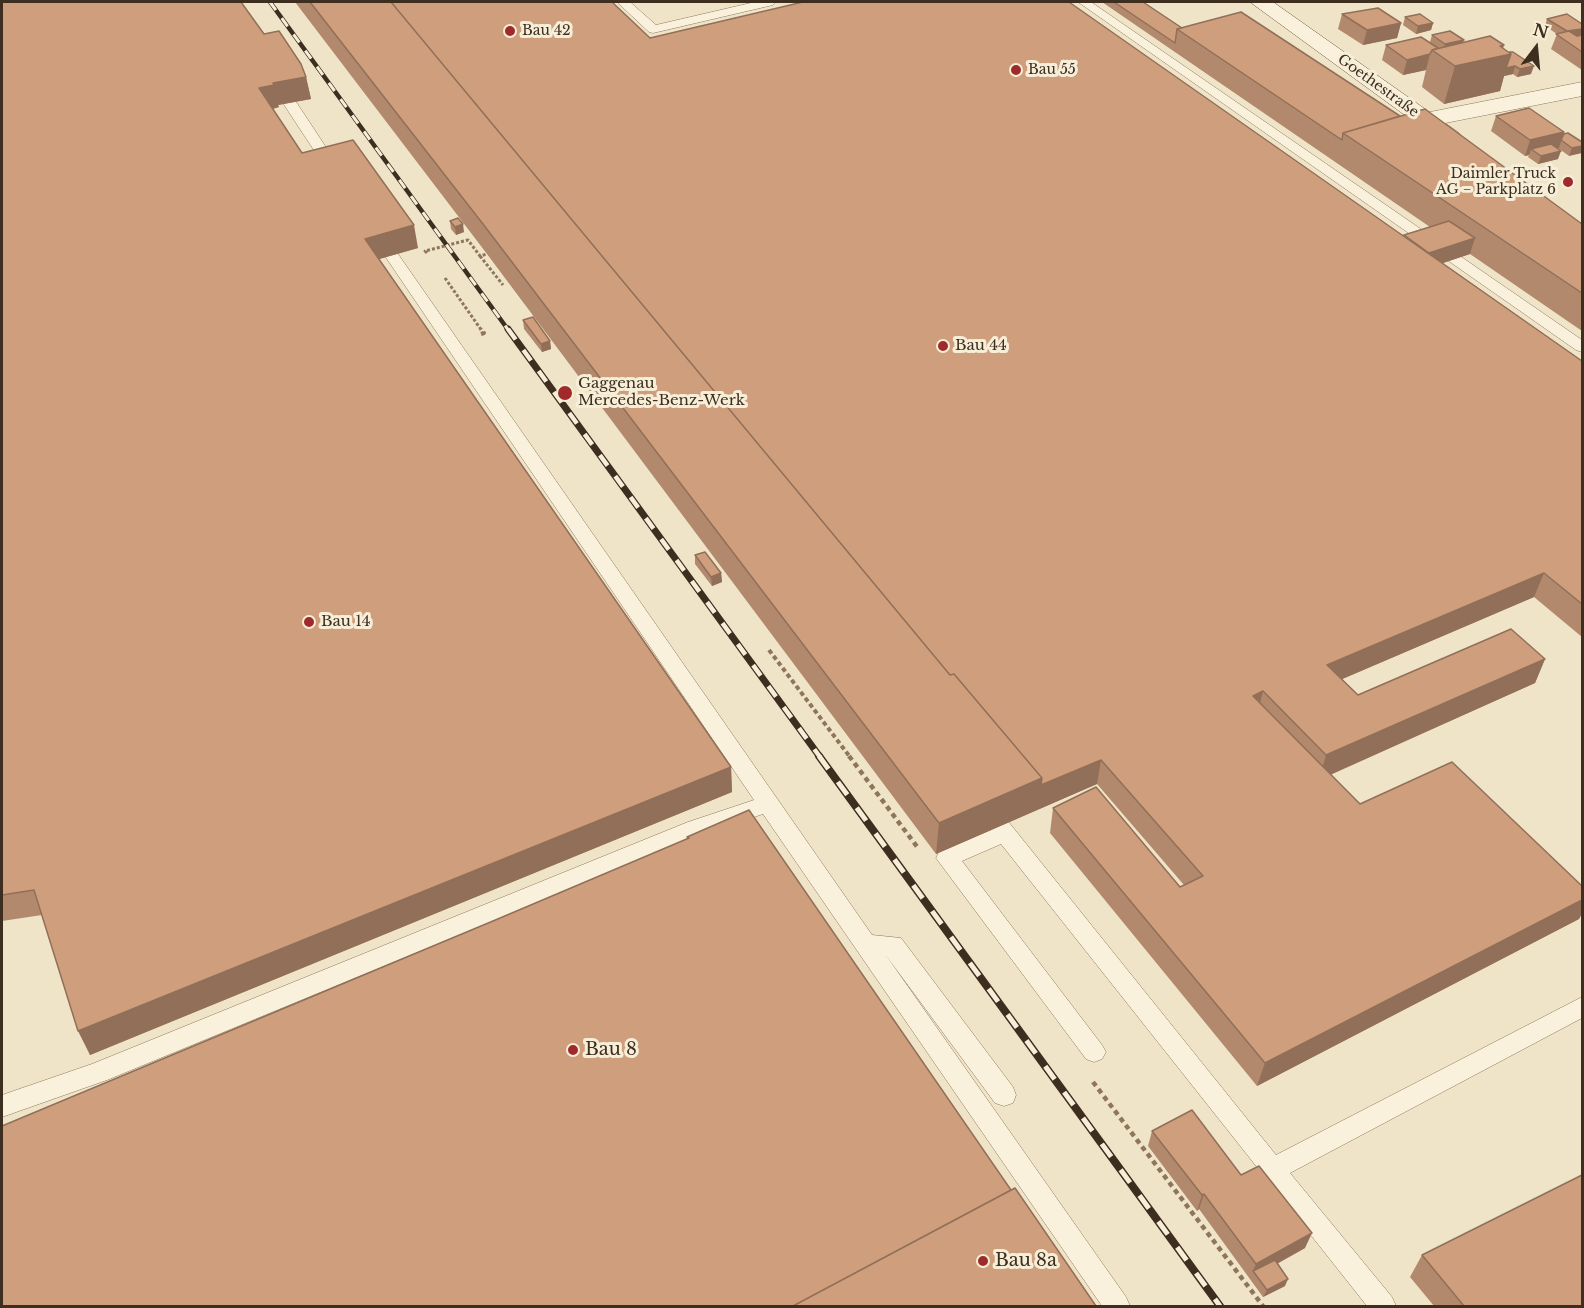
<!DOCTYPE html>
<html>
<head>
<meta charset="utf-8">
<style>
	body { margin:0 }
	#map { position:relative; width:1584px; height:1308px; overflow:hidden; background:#f0e4c8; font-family:"Libre Baskerville",serif }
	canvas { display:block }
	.frame { position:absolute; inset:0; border:3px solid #3d2e20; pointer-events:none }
	.north { position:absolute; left:1506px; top:18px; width:60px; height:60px; -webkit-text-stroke:4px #f7eed8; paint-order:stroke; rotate:16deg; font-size:16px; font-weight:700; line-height:24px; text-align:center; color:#3d2e20 }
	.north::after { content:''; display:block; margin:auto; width:21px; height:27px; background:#3d2e20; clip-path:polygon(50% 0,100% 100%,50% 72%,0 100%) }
</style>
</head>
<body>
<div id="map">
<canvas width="1584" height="1308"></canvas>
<div class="frame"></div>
<div class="north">N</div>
</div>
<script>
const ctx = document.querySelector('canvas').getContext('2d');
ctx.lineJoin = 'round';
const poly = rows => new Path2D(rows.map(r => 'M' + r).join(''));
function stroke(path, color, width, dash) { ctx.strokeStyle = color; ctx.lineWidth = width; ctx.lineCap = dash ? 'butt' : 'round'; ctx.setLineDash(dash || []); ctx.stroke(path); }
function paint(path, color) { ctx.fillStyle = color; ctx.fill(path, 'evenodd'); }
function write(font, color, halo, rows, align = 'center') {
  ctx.font = font + ' "Libre Baskerville",serif'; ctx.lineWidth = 6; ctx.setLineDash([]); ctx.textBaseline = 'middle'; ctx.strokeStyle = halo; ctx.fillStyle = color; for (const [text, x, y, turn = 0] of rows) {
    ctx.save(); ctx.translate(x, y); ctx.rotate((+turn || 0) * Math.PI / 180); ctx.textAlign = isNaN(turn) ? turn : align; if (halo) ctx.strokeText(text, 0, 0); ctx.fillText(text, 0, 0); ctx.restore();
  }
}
const lane = poly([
	[617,2,630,2,656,25,755,2,775,2,773,5,653,33,649,32,617,2],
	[1078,2,1091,2,1582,340,1582,352,1576,350,1078,2],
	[276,78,281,79,341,170,339,173,334,174,327,170,269,82,276,78],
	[377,230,382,231,872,935,901,938,1013,1087,1016,1095,1013,1103,1004,1106,995,1103,885,954,1126,1297,1130,1306,1102,1306,763,814,704,834,107,1080,2,1117,2,1095,92,1064,688,822,754,800,370,234,377,230],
	[999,818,1007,820,1276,1155,1582,997,1582,1018,1290,1173,1392,1297,1396,1306,1367,1306,1001,844,962,861,1102,1045,1106,1052,1102,1059,1094,1062,1086,1059,936,858,939,852,991,830,988,826,991,820,999,818]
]);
const street = poly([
	[1582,82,1582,96,1425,127,1417,125,1413,120,1417,115,1425,113,1582,82]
]);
const secondary = poly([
	[1250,2,1273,2,1459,133,1463,138,1459,143,1451,145,1443,143,1250,2]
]);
stroke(lane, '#8d765c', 1);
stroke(street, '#8d765c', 1);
stroke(secondary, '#6f573f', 1);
stroke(poly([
	[427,253,425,251,468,240,480,256,487,254],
	[480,256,503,285],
	[445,278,482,331]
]), '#8d765c', 3, [3, 2]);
stroke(poly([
	[481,334,484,333,481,329],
	[769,650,850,757]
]), '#8d765c', 4, [4.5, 3]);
stroke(poly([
	[849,756,918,848],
	[1093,1082,1263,1306]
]), '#8d765c', 4.5, [5, 4]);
paint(lane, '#faf1dc');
paint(street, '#faf1dc');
paint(secondary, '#faf1dc');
const railFar2 = poly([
	[270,2,509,331]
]);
const railFar1 = poly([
	[508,329,820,757]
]);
const rail = poly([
	[819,756,1220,1306]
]);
stroke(railFar2, '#3d2e20', 4.5);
stroke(railFar1, '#3d2e20', 7);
stroke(rail, '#3d2e20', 8);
stroke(railFar2, '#f7eed8', 3, [10]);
stroke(railFar1, '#f7eed8', 4.5, [13]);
stroke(rail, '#f7eed8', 5, [16]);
paint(poly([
	[2,2,306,77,311,99,278,105,279,107,273,109,302,153,418,248,379,259,731,767,732,792,90,1055,42,915,2,921],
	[295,2,612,2,650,38,1404,235,1430,227,1102,2,1143,2,1182,28,1400,116,1582,224,1582,331,1470,254,1443,263,1582,361,1582,637,1534,597,1342,679,1358,695,1545,659,1535,683,1330,774,1360,804,1582,886,1582,913,1579,919,1257,1086,1050,833,1053,808,1180,887,1184,885,1097,784,936,854,487,254],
	[1342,14,1401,23,1397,38,1363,45,1338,29],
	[1405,17,1433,23,1431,30,1416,34,1403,25],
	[1547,19,1582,24,1582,70,1551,49,1557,34,1545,26],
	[1432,35,1464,40,1463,42,1503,48,1531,74,1517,77,1513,74,1504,76,1500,91,1444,104,1422,87,1426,70,1403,75,1382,60,1386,45,1430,42],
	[1496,116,1564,132,1564,134,1582,142,1569,156,1558,148,1557,148,1558,159,1538,164,1528,157,1529,155,1525,156,1491,131],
	[450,221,464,232,456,235,451,229],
	[523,320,550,341,551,349,542,352,524,329],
	[695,555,721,573,722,582,712,586,695,564],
	[1152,1131,1241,1175,1305,1248,1277,1264,1285,1286,1263,1297,1199,1209,1197,1211,1148,1146],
	[1422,1255,1582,1306,1434,1306,1410,1277]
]), '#b2896c');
paint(poly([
	[1401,23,1397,38,1363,45,1367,30],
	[1433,23,1431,30,1416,34,1418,26],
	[1582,29,1582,36,1566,40,1568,32],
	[1464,40,1461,47,1443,51,1445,44],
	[1504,45,1501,56,1511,54,1515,66,1513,74,1504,76,1500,91,1444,104,1455,66,1500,46],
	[1430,54,1426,70,1403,75,1407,60],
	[1534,66,1531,74,1517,77,1520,69],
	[306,77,311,99,278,105,279,107,264,111,259,88,273,83],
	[1564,132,1559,148,1537,153,1531,149,1529,155,1525,156,1530,140],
	[1582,146,1582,153,1569,156,1572,148],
	[1561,151,1558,159,1538,164,1541,156],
	[463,224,464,232,456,235,455,227],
	[414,225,418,248,369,262,365,239],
	[1475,238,1470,254,1416,272,1421,256],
	[550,341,551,349,542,352,541,344],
	[721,573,722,582,712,586,711,577],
	[1544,573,1534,597,1319,689,1327,665],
	[1545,659,1535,683,1319,780,1326,755],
	[1263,691,1257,716,1253,696],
	[1101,760,1097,784,936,854,939,823,1042,778],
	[731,767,732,792,90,1055,78,1031],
	[1582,900,1582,913,1579,919,1257,1086,1265,1063],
	[1204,1194,1199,1209,1197,1211,1202,1195],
	[1312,1233,1305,1248,1256,1275,1253,1271,1256,1264],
	[1288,1279,1285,1286,1263,1297,1267,1290]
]), '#916f58');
const building = poly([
	[2,2,241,2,264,34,279,31,301,64,306,77,273,83,274,85,259,88,302,153,353,140,414,225,365,239,731,767,78,1031,34,890,2,895,2,2],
	[310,2,391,2,950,675,954,674,1042,778,939,823,483,224,310,2],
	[391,2,612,2,650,38,803,2,1069,2,1582,361,1582,604,1544,573,1327,665,1358,695,1511,629,1545,659,1326,755,1263,691,1253,696,1360,804,1452,762,1582,886,1582,900,1265,1063,1053,808,1096,787,1180,887,1203,876,1101,760,1041,785,1042,778,954,674,950,675,391,2],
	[1114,2,1143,2,1182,28,1177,29,1175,43,1114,2],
	[1378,8,1401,23,1367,30,1342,14,1378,8],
	[1241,12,1400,116,1343,133,1342,140,1177,29,1241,12],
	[1420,14,1433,23,1418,26,1405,17,1420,14],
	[1567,14,1582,24,1582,29,1567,31,1547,19,1567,14],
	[1450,31,1464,40,1445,44,1432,35,1450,31],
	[1569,31,1577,36,1582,35,1582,52,1556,34,1569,31],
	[1490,36,1504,45,1500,46,1511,54,1455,66,1432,50,1490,36],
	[1421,37,1438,48,1432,50,1430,54,1407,60,1386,45,1421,37],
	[1509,52,1513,52,1534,66,1520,69,1515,66,1506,68,1511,54,1509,52],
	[1529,108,1564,132,1530,140,1496,116,1529,108],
	[1425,109,1582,224,1582,293,1343,133,1425,109],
	[1568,133,1582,142,1582,146,1572,148,1561,140,1564,134,1568,133],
	[1551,144,1561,151,1541,156,1531,149,1551,144],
	[458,218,463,224,455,227,450,221,458,218],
	[1449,221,1475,238,1429,253,1404,235,1449,221],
	[533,317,550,341,541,344,523,320,533,317],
	[705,552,721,573,711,577,695,555,705,552],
	[749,810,1011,1190,793,1306,2,1306,2,1126,493,921,689,838,687,837,749,810],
	[1192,1110,1241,1175,1259,1166,1312,1233,1256,1264,1204,1194,1202,1195,1152,1131,1192,1110],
	[1582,1175,1582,1306,1464,1306,1422,1255,1582,1175],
	[1015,1188,1096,1306,793,1306,1015,1188],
	[1275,1260,1288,1279,1267,1290,1253,1271,1275,1260]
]);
paint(building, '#cf9f7d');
stroke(building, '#916f58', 1.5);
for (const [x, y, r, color] of [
	[510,31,6,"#9e2a2b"],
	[1016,70,6,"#9e2a2b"],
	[1568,182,6,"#9e2a2b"],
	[943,346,6,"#9e2a2b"],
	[565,393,8,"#9e2a2b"],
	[309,622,6,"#9e2a2b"],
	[573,1050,6,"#9e2a2b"],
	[983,1261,6,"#9e2a2b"]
]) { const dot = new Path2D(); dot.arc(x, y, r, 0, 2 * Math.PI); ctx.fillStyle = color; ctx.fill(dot); stroke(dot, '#f7eed8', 2); }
write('14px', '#3d2e20', '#f7eed8', [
	["Bau 42",522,31],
	["Bau 55",1028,70],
	["Daimler Truck",1556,174,"right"],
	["AG − Parkplatz 6",1556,190,"right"]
], 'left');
write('14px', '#3d2e20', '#f7eed8', [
	["Goethestraße",1378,86,36]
]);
write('15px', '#3d2e20', '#f7eed8', [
	["Bau 44",955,346],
	["Gaggenau",578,384],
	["Mercedes-Benz-Werk",578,401],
	["Bau 14",321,622]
], 'left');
write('18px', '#3d2e20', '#f7eed8', [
	["Bau 8",585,1050],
	["Bau 8a",995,1261]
], 'left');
</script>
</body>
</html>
